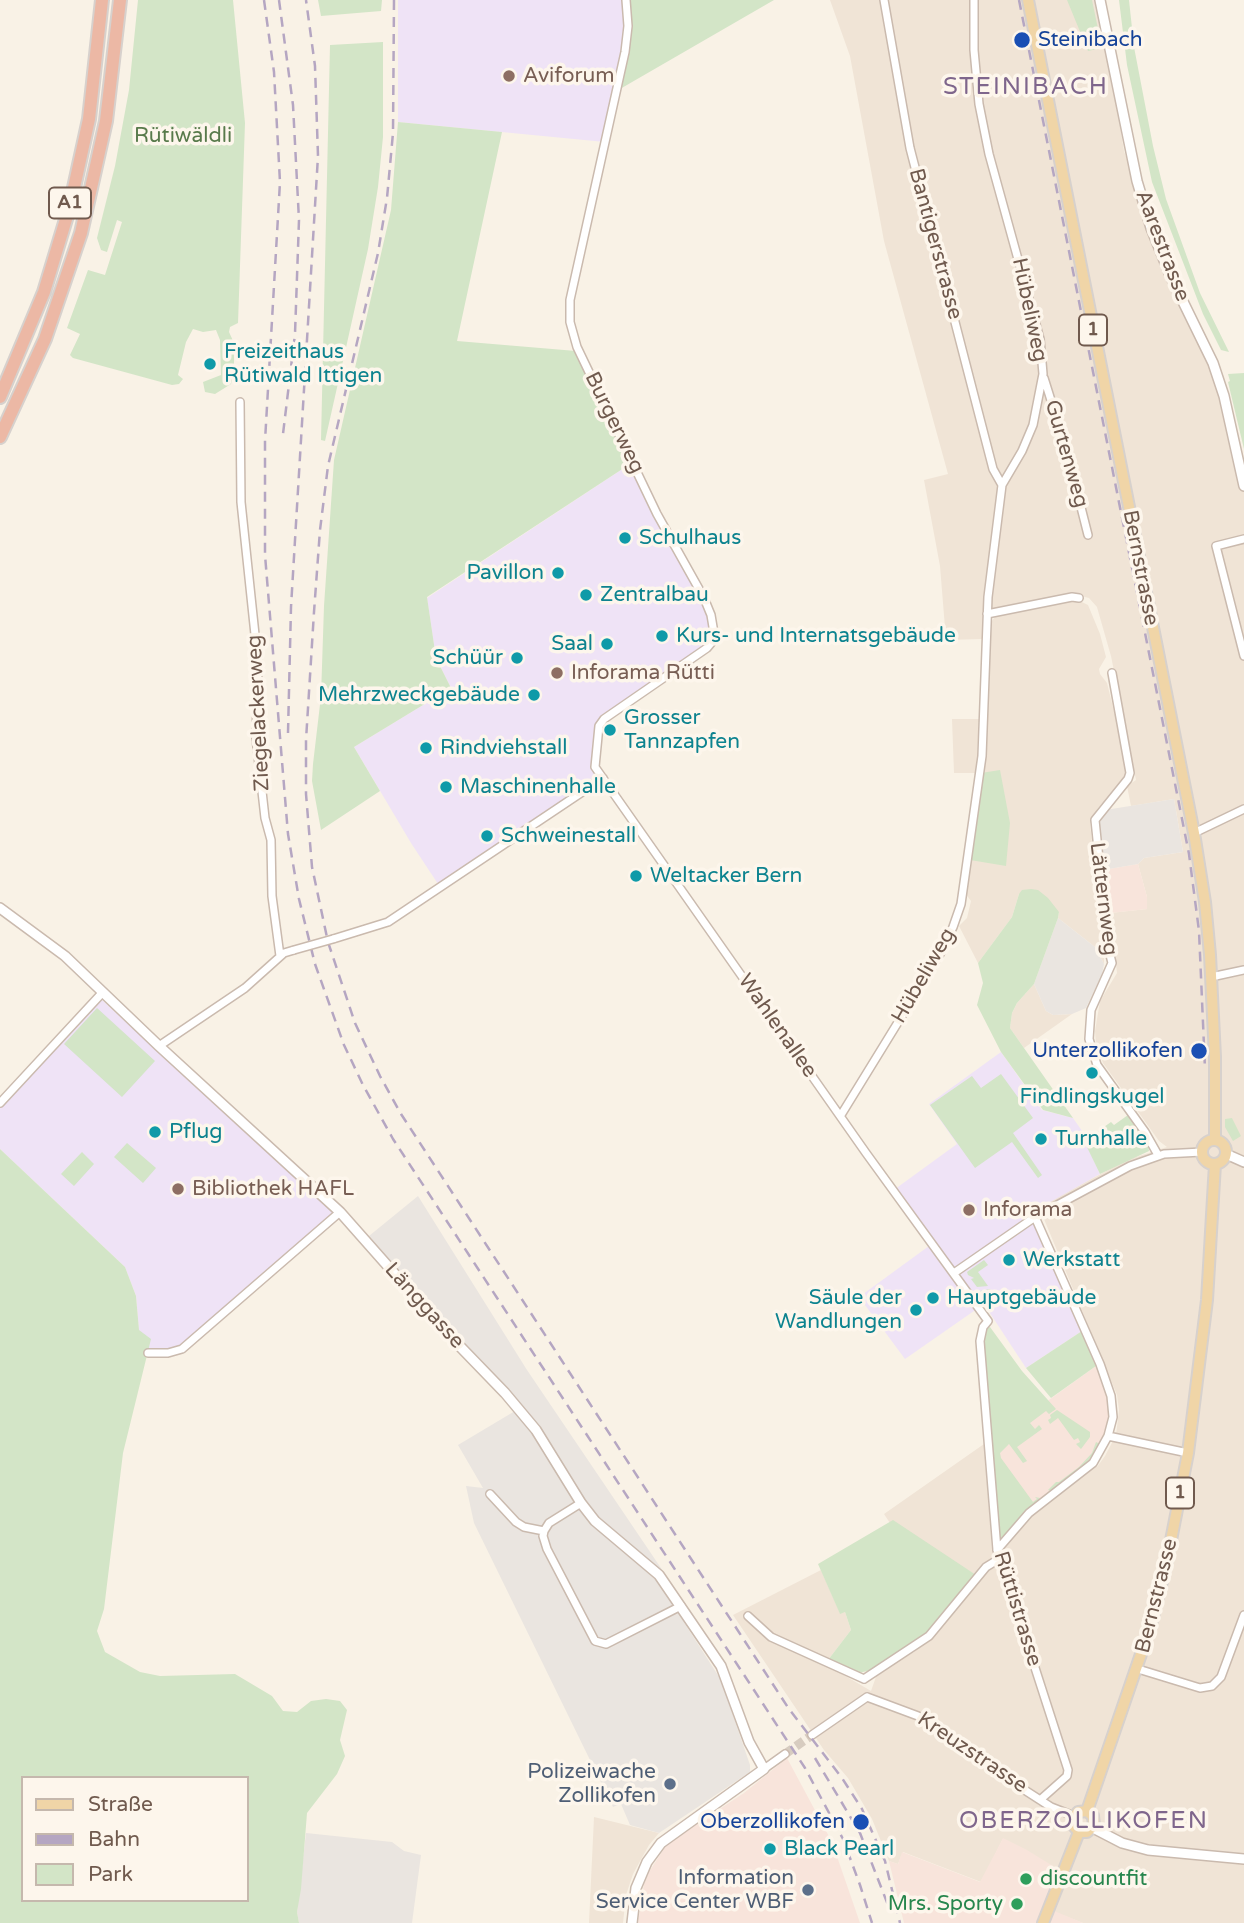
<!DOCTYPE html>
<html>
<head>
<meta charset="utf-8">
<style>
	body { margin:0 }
	#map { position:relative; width:1244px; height:1923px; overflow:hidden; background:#f9f2e6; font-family:"Varela Round",sans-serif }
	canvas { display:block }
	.legend { position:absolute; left:21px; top:1776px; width:228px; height:126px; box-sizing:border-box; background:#fdf6ec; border:2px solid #c5b8ad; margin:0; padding:9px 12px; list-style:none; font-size:21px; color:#705a4e }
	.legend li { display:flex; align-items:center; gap:14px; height:35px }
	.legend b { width:35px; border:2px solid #c5b8ad }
</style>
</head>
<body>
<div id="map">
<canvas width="1244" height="1923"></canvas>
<ul class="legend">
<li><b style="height:9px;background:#f0d5a7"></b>Straße</li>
<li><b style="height:9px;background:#b5a6c2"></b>Bahn</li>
<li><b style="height:19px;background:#d3e5c7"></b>Park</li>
</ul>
</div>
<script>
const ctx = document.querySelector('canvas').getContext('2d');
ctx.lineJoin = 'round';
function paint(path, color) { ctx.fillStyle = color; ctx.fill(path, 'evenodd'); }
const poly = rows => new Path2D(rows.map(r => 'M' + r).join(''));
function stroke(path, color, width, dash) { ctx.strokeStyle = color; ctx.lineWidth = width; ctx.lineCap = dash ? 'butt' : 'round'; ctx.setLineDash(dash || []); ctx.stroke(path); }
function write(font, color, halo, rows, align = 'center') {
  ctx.font = font + ' "Varela Round",sans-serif'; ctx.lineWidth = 7; ctx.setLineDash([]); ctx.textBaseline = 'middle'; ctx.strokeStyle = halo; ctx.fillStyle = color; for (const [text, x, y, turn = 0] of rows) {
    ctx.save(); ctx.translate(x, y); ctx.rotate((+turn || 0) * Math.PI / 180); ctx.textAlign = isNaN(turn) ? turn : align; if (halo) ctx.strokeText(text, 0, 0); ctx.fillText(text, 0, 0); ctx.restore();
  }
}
paint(poly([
	[830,0,1100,0,1124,151,1151,228,1209,355,1244,486,1244,1923,1083,1923,1052,1911,1003,1839,981,1882,903,1852,898,1864,889,1861,872,1819,848,1778,824,1750,733,1615,821,1570,840,1613,845,1612,851,1630,825,1664,871,1691,877,1674,914,1652,931,1639,980,1578,890,1523,884,1514,984,1444,992,1551,1001,1552,1035,1512,1095,1465,1097,1467,1105,1456,1116,1435,1119,1410,1117,1395,1039,1207,1127,1160,1167,1147,1159,1141,1103,1063,1096,1044,1095,1031,1100,1001,1117,973,1110,913,1147,909,1147,897,1138,864,1144,858,1183,852,1174,799,1131,806,1127,786,1136,780,1111,656,1097,607,1089,598,1073,594,984,612,983,639,946,640,940,566,924,480,948,474,884,241,850,56],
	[1072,600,1080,601,1088,605,1100,634,1106,657,1099,669,1100,674,1107,683,1128,768,1123,780,1098,808,1090,824,1104,948,1104,964,1095,947,1058,918,1059,912,1019,894,1012,917,978,963,959,926,967,918,971,901,965,893,982,765,988,638,992,621,996,615],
	[952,719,979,719,976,773,954,773],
	[1034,984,1046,1011,1053,1015,1072,1014,1024,1048,1010,1028,1012,1013,1017,1003],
	[594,1817,659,1833,649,1845,633,1874,626,1895,623,1923,589,1923]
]), '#f0e4d6');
paint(poly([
	[1138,864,1147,897,1147,909,1110,913,1103,870],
	[1096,1366,1105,1389,1109,1410,1107,1425,1100,1445,1089,1460,1031,1506,1000,1542,992,1441],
	[787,1758,832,1842,860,1923,638,1923,644,1884,649,1872,665,1847,677,1837,744,1793],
	[1003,1838,1027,1850,1066,1874,1052,1910,1083,1923,904,1923,889,1861,898,1864,902,1852,980,1882]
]), '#f8e4db');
paint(poly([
	[1174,799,1183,852,1144,858,1138,864,1103,870,1099,828,1099,821,1105,810],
	[1058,918,1095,947,1104,964,1102,974,1086,1008,1072,1014,1053,1015,1046,1011,1034,984],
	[418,1196,527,1370,665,1574,671,1585,664,1591,721,1680,750,1765,750,1772,659,1833,630,1825,621,1804,613,1807,474,1523,466,1486,483,1488,458,1445,520,1408,399,1275,369,1236],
	[306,1833,392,1842,404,1851,421,1855,412,1923,299,1923,297,1912]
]), '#eae5e0');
paint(poly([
	[398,0,626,0,628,26,605,142,398,122],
	[633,462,713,621,710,645,604,719,595,760,603,778,440,887,411,843,354,747,451,688,436,658,427,598],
	[94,997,102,1000,333,1213,187,1343,172,1351,149,1352,139,1330,136,1296,125,1267,0,1149,0,1100],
	[1001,1052,1042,1110,1073,1118,1087,1138,1085,1141,1100,1174,1029,1214,1082,1331,1026,1368,984,1304,905,1359,859,1297,929,1246,891,1192,957,1144,929,1104]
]), '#efe3f6');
paint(poly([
	[138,0,233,0,245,123,238,323,230,327,229,332,234,343,234,372,231,384,215,394,205,392,203,382,221,375,220,340,216,330,203,332,193,329,186,342,178,375,183,379,179,384,172,385,73,358,70,355,80,334,67,328,88,270,105,275,122,222,117,220,107,252,101,250,97,238,115,166,129,90],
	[318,0,382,0,381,11,321,16],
	[628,0,774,0,620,89],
	[1067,0,1092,0,1102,48,1088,51],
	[1119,0,1129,0,1134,47,1153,146,1166,199,1200,293,1229,352,1221,350,1203,314,1152,182,1127,65],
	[383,42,383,137,378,187,368,249,343,361,325,441,321,440,330,45],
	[398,122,502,132,457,341,576,351,630,464,427,597,436,658,451,688,354,747,380,791,321,830,312,781,313,764,321,696,324,606,334,460,391,210],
	[1244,373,1244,449,1228,382,1230,381,1228,374],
	[1000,770,1010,823,1006,866,970,860,981,773],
	[1031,889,1038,890,1048,898,1059,912,1058,918,1034,984,1017,1003,1012,1013,1010,1028,1073,1118,1043,1110,1001,1052,977,1005,983,983,978,963,1012,917,1019,894,1022,890],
	[97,1008,155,1061,122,1097,64,1044],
	[1001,1074,1033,1118,1013,1133,1042,1175,1038,1178,1012,1142,975,1168,930,1105,972,1076,981,1088],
	[1128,1115,1148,1145,1149,1151,1100,1174,1084,1141,1111,1122,1114,1125],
	[1232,1118,1241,1136,1233,1141,1225,1127,1225,1119],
	[127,1143,156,1168,143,1183,114,1157],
	[0,1149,125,1267,136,1296,139,1330,151,1339,123,1453,104,1609,97,1631,105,1652,140,1672,160,1676,235,1674,272,1696,283,1711,297,1712,311,1701,326,1699,340,1701,347,1710,340,1740,345,1756,337,1774,307,1813,301,1889,297,1912,299,1923,0,1923],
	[23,1778,247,1778,247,1900,23,1900],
	[82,1152,94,1164,74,1186,61,1174],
	[984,1260,988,1265,978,1272,988,1286,977,1287,971,1279,974,1278,968,1275,967,1272],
	[990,1289,999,1302,988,1309,975,1292],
	[990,1327,1022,1371,1056,1409,1049,1414,1046,1411,1030,1423,1035,1429,1039,1425,1042,1429,1017,1447,1027,1461,1023,1463,1009,1444,1000,1453,1001,1458,1033,1502,1037,1499,1035,1497,1040,1498,1000,1541,982,1341,985,1328],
	[1082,1331,1096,1366,1051,1398,1026,1368],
	[1057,1410,1090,1432,1090,1437,1081,1449,1076,1444,1080,1442,1078,1438,1074,1440,1058,1418,1050,1424,1048,1420,1051,1418,1050,1415],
	[1096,1442,1100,1444,1089,1460,1066,1481,1051,1491,1048,1490,1056,1482,1059,1482,1079,1467,1092,1453],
	[893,1520,976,1575,927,1635,871,1670,859,1673,828,1660,851,1630,845,1612,840,1614,818,1564]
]), '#d3e5c7');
stroke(poly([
	[785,1754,812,1735]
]), '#d7ccc0', 9, [9, 4.5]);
const minor = poly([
	[626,0,628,26,625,52,570,300,570,322,577,347,657,514,704,598,711,615,714,633,712,642,707,648,604,719,599,726,595,767,866,1153,988,1321,983,1327,980,1341,997,1550,1068,1770,1067,1776,1040,1800],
	[884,0,910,148,993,469,1002,485],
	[1044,378,1066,448,1088,535],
	[240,402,241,502,258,663,256,738,265,818,271,840,272,896,280,956],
	[1244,539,1216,546,1244,656],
	[987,614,1072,597,1079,598],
	[1112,673,1130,773,1128,779,1095,820,1108,947,1112,963,1091,1010,1089,1039,1097,1065,1145,1132,1158,1155],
	[1194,833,1244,809],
	[333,939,388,922,603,778],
	[1211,977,1244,970],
	[159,1046,245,988,284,953,294,950],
	[0,1103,103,992],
	[841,1115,940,954,953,927,961,904,982,756,988,597,1002,485,1022,451,1033,425,1043,374,1040,339,989,154,979,104,974,50,974,0],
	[954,1273,1035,1217,1130,1166,1164,1154,1202,1152],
	[148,1353,168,1353,182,1349,340,1212],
	[1108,1436,1188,1453],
	[490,1494,516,1522,524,1527,544,1531],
	[581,1503,549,1523,544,1531,543,1536,547,1549,595,1641,606,1644,612,1641,681,1606],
	[997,1550,1029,1513,1093,1463,1108,1436,1113,1417,1111,1396,1100,1364,1035,1217],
	[748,1616,771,1637,864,1679],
	[1138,1669,1200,1688,1212,1686,1221,1677,1244,1615],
	[864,1679,929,1636,986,1567,999,1559],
	[867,1697,918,1716,1006,1778,1051,1807,1074,1816],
	[812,1735,867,1697],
	[764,1769,785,1754]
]);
const tertiary = poly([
	[1100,0,1137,181,1151,228,1170,275,1213,363,1224,396,1244,486],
	[0,908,65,956,159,1046,340,1212,447,1333,505,1393,536,1430,581,1503,595,1521,659,1575,721,1666,749,1742,764,1769,661,1843,647,1862,636,1888,632,1923],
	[1226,1154,1244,1162],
	[1093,1828,1122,1843,1148,1850,1244,1859]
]);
const primary = poly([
	[1028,0,1194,833,1205,902,1210,955,1215,1057,1215,1140],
	'1202 1152a12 12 0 1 1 24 0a12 12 0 1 1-24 0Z',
	[1087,1811,1150,1628,1166,1566,1188,1453,1207,1300,1215,1164],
	[1079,1832,1087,1832,1094,1825,1093,1816,1087,1811],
	[1079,1832,1073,1825,1073,1819,1078,1812,1087,1811],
	[1043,1923,1079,1832]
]);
const motorway = poly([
	[0,397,44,292,70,206,89,119,102,0],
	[0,437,45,339,81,233,106,121,120,0]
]);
stroke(minor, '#cabaae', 10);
stroke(tertiary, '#cabaae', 12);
stroke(primary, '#d7d1cd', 14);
stroke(motorway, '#d7d1cd', 16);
stroke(minor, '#fff', 7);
stroke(tertiary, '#fff', 9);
stroke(primary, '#f0d5a7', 10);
stroke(motorway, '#ecb8a5', 12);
stroke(poly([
	[264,0,274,72,280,182,265,441,265,555,288,834,299,899,315,964,344,1045,363,1085,393,1139,805,1768,843,1839,860,1885,872,1923],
	[279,0,293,105,299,220,295,334,283,434],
	[394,0,393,133,387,198,378,253,328,466,320,530,314,612,306,740,306,794,312,867,328,942,355,1023,380,1076,401,1114,789,1709,842,1778,862,1809,885,1861,900,1923],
	[1019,0,1189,854,1199,931,1205,1069],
	[288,733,291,607,318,156,315,66,306,0],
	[815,1758,860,1833,888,1905]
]), '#b5a6c2', 2.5, [10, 7]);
const minorBridge = poly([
	[294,950,333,939]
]);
stroke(minorBridge, '#cabaae', 10, []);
stroke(minorBridge, '#fff', 7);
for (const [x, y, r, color] of [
	[1022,40,9,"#1a4fb4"],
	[509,76,7,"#8d6e63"],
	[210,364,7,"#0f9aa8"],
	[625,538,7,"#0f9aa8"],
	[558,573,7,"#0f9aa8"],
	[586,595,7,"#0f9aa8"],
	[662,636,7,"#0f9aa8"],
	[607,644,7,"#0f9aa8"],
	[517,658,7,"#0f9aa8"],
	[557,673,7,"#8d6e63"],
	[534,695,7,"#0f9aa8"],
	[610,730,7,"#0f9aa8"],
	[426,748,7,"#0f9aa8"],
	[446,787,7,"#0f9aa8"],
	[487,836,7,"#0f9aa8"],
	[636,876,7,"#0f9aa8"],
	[1199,1051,9,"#1a4fb4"],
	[1092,1073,7,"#0f9aa8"],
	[155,1132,7,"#0f9aa8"],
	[1041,1139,7,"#0f9aa8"],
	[178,1189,7,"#8d6e63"],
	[969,1210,7,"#8d6e63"],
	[1009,1260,7,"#0f9aa8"],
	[933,1298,7,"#0f9aa8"],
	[916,1310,7,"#0f9aa8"],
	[670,1784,7,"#5c6f8a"],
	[861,1822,9,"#1a4fb4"],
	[770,1849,7,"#0f9aa8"],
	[1026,1879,7,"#2e9e5b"],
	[808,1890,7,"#5c6f8a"],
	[1017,1904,7,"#2e9e5b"]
]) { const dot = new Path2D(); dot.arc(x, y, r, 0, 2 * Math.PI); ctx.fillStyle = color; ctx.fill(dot); stroke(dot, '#fdf6ec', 2.5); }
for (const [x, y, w] of [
	[70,203,42],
	[1093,330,28],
	[1180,1493,28]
]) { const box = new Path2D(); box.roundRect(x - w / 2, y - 15.5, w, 31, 5); ctx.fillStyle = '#fdf6ec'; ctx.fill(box); stroke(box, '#705a4e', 2); }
write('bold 19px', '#705a4e', null, [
	["A1",70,203],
	["1",1093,330],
	["1",1180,1493]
]);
write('21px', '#164399', '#fdf6ec', [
	["Steinibach",1038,40,"left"],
	["Unterzollikofen",1183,1051],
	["Oberzollikofen",845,1822]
], 'right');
write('21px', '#785e54', '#fdf6ec', [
	["Aviforum",523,76],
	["Inforama Rütti",571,673],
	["Bibliothek HAFL",192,1189],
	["Inforama",983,1210]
], 'left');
write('21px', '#587a4b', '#fdf6ec', [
	["Rütiwäldli",183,136]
]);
write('21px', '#705a4e', '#fdf6ec', [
	["Bantigerstrasse",935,244,75],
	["Aarestrasse",1162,246,69],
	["Hübeliweg",1029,310,78],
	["Burgerweg",614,423,64],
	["Gurtenweg",1066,454,74],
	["Bernstrasse",1140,568,79],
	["Ziegelackerweg",259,713,-93],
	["Lätternweg",1103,899,83],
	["Hübeliweg",924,976,-60],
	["Wahlenallee",777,1026,55],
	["Länggasse",424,1306,48],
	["Bernstrasse",1157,1596,-76],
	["Rüttistrasse",1017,1609,73],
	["Kreuzstrasse",972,1753,34]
]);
write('21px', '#0d838f', '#fdf6ec', [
	["Freizeithaus",224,352],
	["Rütiwald Ittigen",224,376],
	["Schulhaus",639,538],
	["Pavillon",544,573,"right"],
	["Zentralbau",600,595],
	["Kurs- und Internatsgebäude",676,636],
	["Saal",593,644,"right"],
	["Schüür",503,658,"right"],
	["Mehrzweckgebäude",520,695,"right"],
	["Grosser",624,718],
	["Tannzapfen",624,742],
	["Rindviehstall",440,748],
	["Maschinenhalle",460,787],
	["Schweinestall",501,836],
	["Weltacker Bern",650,876],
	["Findlingskugel",1092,1097,"center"],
	["Pflug",169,1132],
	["Turnhalle",1055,1139],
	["Werkstatt",1023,1260],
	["Säule der",902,1298,"right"],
	["Wandlungen",902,1322,"right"],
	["Hauptgebäude",947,1298],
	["Black Pearl",784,1849]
], 'left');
write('21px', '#4e5e75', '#fdf6ec', [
	["Polizeiwache",656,1772],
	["Zollikofen",656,1796],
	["Information",794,1878],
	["Service Center WBF",794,1902]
], 'right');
write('21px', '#27864d', '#fdf6ec', [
	["discountfit",1040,1879],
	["Mrs. Sporty",1003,1904,"right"]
], 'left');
ctx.letterSpacing = '2px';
write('24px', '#7f668c', '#fdf6ec', [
	["STEINIBACH",1026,88],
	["OBERZOLLIKOFEN",1084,1822]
]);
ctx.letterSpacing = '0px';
</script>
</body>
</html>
